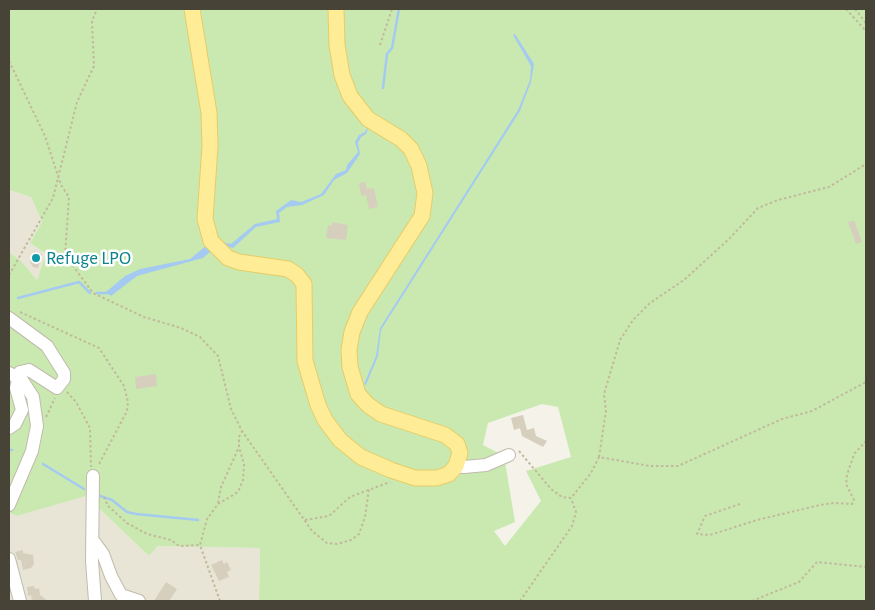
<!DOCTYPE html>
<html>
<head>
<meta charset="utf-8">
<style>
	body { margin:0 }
	#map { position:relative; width:875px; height:610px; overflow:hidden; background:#f4f2e9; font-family:"Alegreya Sans",sans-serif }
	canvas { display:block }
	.frame { position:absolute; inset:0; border:10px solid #484337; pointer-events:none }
</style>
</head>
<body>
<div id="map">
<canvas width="875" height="610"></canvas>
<div class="frame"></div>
</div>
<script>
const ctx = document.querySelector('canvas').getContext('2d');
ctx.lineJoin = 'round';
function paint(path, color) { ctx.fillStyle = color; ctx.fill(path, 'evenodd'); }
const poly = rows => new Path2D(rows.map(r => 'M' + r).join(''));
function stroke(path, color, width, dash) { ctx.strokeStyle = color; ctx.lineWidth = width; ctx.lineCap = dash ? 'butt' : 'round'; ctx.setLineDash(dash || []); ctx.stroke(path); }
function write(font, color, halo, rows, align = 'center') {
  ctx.font = font + ' "Alegreya Sans",sans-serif'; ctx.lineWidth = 5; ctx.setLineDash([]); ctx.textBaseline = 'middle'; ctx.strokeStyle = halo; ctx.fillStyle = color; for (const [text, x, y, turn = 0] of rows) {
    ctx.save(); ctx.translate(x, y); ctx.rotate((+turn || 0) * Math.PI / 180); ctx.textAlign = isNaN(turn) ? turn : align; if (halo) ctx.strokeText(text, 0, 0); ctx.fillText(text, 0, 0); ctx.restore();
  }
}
paint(poly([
	[9,190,31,197,42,222,30,243,46,254,37,280,21,261,9,252],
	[86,496,149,556,158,546,260,548,259,601,9,601,9,513,17,516]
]), '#e8e5d7');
paint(poly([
	[9,9,866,9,866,601,259,601,260,548,158,546,149,556,86,496,17,516,9,513,9,252,21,261,37,280,46,254,30,243,42,222,31,197,9,190],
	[542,404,558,407,571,457,526,471,541,501,505,546,494,531,515,522,504,456,483,445,488,423]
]), '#cae9b1');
paint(poly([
	[515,34,534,64,531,82,520,111,381,330,378,356,366,385,364,384,376,356,380,328,518,110,530,80,531,66,513,35],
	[370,124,366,134,361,137,358,143,360,154,347,173,334,180,324,195,302,205,287,207,279,213,280,222,256,227,233,248,217,243,217,241,231,244,255,224,277,219,276,211,291,200,301,202,321,194,336,174,346,170,347,165,358,152,355,142,359,135,365,132],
	[207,245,210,252,203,258,137,276,111,296,106,292,125,276,140,269,190,259]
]), '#a5caf1');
stroke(poly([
	[383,88,387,54,392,48,399,9],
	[97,293,110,293],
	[18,298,79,282,90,293],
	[9,450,12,450],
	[43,464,84,489],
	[97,495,112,500,127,512,136,514,198,520]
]), '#a5caf1', 2.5);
paint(poly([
	[365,182,367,189,374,188,378,207,369,209,366,195,361,196,359,183],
	[854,220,862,242,856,244,848,222],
	[332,222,348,225,346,240,326,238,328,225,332,226],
	[34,251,42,254,38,268,33,267,30,262],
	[156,374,157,386,136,389,135,377],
	[523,415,527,430,534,428,536,436,547,441,543,447,522,436,520,428,514,430,511,418],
	[23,550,23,553,33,555,34,564,31,568,23,570,21,560,18,560,15,552],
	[222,560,224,564,227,562,231,570,227,572,229,577,219,581,211,565],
	[166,582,177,589,169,601,154,601],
	[34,586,35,589,39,588,40,595,48,601,32,601,31,595,28,596,27,587]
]), '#d6cfbe');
const minor = poly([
	[9,318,47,346,64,373,64,379,57,388,29,370,20,372,16,388,22,410,15,424,9,428],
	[9,373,22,380,33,397,37,426,32,451,9,505],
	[456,466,464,467,486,465,509,455],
	[93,476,92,561,95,601],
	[92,539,103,554,111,576,121,595,139,601],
	[9,559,20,601]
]);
const major = poly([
	[192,9,209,113,210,146,205,219,211,241,228,258,239,262,288,269,297,275,304,284,305,361,318,405,325,420,340,440,361,457,391,470,415,478,437,478,449,474,456,466,460,453,457,444,445,435,381,414,368,405,358,394,350,367,349,350,352,332,360,312,422,216,425,193,419,166,411,149,401,139,368,119,350,96,342,75,337,45,336,9]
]);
stroke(minor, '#c0bbab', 14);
stroke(major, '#e5cc66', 17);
stroke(poly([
	[846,9,866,31],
	[855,9,866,23],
	[380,45,392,9],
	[9,61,45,136,61,185,69,197,65,255,93,293,144,317,181,328,200,337,218,356,231,409,242,431,312,531,327,543,337,544,351,540,359,534,365,517,369,489],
	[9,275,53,198,77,102,94,66,92,21,97,9],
	[20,312,99,348,124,386,128,402,127,411,98,466],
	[67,392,76,402,90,428,91,467],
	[46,417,55,398],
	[519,451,551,489,562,497,571,498,591,473,599,457,650,466,678,466,782,419,812,411,866,382],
	[599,457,606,411,604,394,620,340,633,320,650,303,684,280,730,238,758,208,778,200,829,187,866,164],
	[104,497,108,506,127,523,147,534,171,540,179,546,200,545],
	[218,503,221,487,239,447],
	[740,504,705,516,697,534,710,535,757,520,820,505,834,503,852,504,854,500,846,484,847,475,854,454,866,441],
	[305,520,329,516,350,497,390,482],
	[220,601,200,545,207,519,218,504,238,492,243,480,244,464,239,447,239,437,242,431],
	[520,601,572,526,576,512,571,498],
	[752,601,799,582,817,562,866,567]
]), '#c2b99c', 2, [2.5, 2.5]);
stroke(minor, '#fff', 12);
stroke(major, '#ffec97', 15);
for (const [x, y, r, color] of [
	[36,258,5,"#0f9aa8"]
]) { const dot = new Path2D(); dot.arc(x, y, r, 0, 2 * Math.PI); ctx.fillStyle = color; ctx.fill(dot); stroke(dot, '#fff', 2); }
write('19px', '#0d838f', '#fff', [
	["Refuge LPO",46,258]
], 'left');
</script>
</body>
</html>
